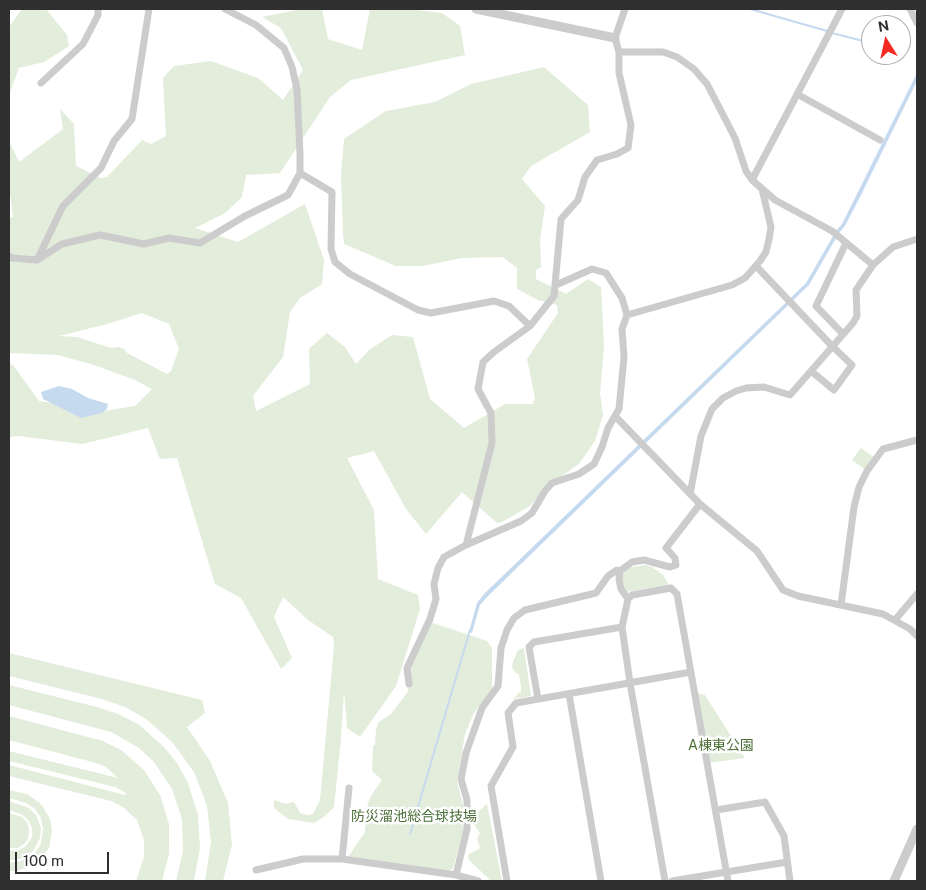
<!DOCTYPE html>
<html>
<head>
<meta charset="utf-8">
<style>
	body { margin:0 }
	#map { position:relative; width:926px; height:890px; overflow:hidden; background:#fff; font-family:"Public Sans",sans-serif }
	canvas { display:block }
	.frame { position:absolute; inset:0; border:10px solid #2f2f2f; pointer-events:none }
	.north { position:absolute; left:861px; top:15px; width:50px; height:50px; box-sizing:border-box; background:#fff; border:1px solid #acacac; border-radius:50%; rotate:350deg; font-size:14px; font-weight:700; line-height:20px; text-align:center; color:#2f2f2f }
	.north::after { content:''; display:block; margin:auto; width:18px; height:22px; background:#f52a22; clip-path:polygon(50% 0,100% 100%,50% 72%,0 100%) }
	.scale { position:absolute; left:15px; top:852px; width:94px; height:22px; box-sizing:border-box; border:2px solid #2f2f2f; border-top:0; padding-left:6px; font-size:15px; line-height:18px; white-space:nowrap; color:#2f2f2f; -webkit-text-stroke:4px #fff; paint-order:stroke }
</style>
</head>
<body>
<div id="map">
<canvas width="926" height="890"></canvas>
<div class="frame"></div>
<div class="north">N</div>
<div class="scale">100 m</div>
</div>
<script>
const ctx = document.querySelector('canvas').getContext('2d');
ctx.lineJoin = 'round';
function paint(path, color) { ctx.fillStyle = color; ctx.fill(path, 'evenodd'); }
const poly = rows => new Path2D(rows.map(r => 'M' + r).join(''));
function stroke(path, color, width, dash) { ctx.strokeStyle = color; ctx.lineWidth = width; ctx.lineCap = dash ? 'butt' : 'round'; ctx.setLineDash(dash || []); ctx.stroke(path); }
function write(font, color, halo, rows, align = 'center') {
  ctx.font = font + ' "Public Sans","Noto Sans JP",sans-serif'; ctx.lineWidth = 5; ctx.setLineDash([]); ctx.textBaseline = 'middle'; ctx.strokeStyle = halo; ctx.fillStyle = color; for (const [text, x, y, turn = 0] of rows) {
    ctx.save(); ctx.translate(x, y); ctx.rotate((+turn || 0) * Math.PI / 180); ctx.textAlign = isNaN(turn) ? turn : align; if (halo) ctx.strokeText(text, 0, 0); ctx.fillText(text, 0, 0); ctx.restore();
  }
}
paint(poly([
	[22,9,46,9,67,35,69,46,44,62,19,68,9,95,9,27],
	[302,9,322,9,328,39,362,50,370,9,407,9,442,13,460,26,465,55,351,80,330,97,280,173,246,175,242,197,225,213,195,228,238,242,305,204,324,260,322,284,300,298,290,312,283,357,253,396,256,411,310,384,309,349,327,333,345,347,356,364,369,350,392,335,413,337,430,399,464,428,505,404,533,404,535,398,527,359,558,313,557,305,538,300,517,289,517,268,503,257,462,258,422,266,396,266,344,244,343,233,341,175,344,139,386,111,435,102,471,84,544,67,588,105,590,132,531,166,522,179,545,206,540,240,541,267,536,270,536,279,566,294,588,279,601,287,604,346,600,393,603,415,595,441,579,464,552,483,530,506,502,522,497,523,462,492,426,534,406,509,374,451,347,458,374,510,378,579,418,595,420,609,396,686,360,737,347,728,344,691,341,739,334,807,325,816,314,823,288,819,274,808,274,800,286,804,294,802,300,813,307,815,313,814,320,800,334,646,333,637,308,620,283,597,274,617,292,658,281,669,241,598,215,584,177,458,160,459,148,428,82,444,19,436,9,437,9,364,13,365,39,401,104,411,135,406,152,389,135,380,94,365,58,355,9,353,9,218,13,217,9,185,9,141,19,162,63,129,60,109,74,124,76,166,101,178,107,177,142,140,151,144,166,136,163,78,174,66,211,61,258,78,283,100,303,70,281,28,262,17],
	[142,313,169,324,179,349,171,371,167,374,127,353,124,349,119,347,111,348,77,337,59,336,107,324],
	[861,448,875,458,867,471,852,460],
	[645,565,652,567,663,575,669,585,626,592,623,589,621,575,626,568],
	[433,623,487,641,492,648,492,693,479,706,473,715,465,734,457,781,463,805,463,833,453,868,450,871,348,857,365,832,366,813,368,803,372,794,382,780,372,771,373,746,375,745,376,729,379,722,391,714,407,693,410,683,407,668,428,624],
	[524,648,531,696,513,699,521,691,521,687,519,675,513,670,512,664,518,650],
	[9,653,202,700,205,713,187,727,210,761,228,803,232,845,223,881,205,881,211,842,207,806,194,772,173,743,146,719,125,707,102,699,9,676],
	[9,685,97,707,118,714,138,724,163,746,177,763,188,783,198,815,200,848,194,881,176,881,183,851,182,819,172,789,154,762,139,748,111,732,9,705],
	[695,693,705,695,745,758,708,763],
	[9,716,103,741,121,750,144,770,160,795,169,824,169,854,162,881,136,881,144,857,144,840,137,820,123,807,111,801,9,776,9,765,125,795,126,793,115,787,9,761,9,751,118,778,106,767,96,763,9,740],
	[9,790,27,794,41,804,50,819,52,830,49,848,42,858,27,868,15,871,9,871,9,863,21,861,35,853,41,844,43,828,41,818,35,809,26,803,9,798],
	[9,801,29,808,36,815,41,828,40,838,33,851,25,857,15,860,9,860,9,851,19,850,26,846,32,837,32,828,29,821,23,815,9,810],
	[487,804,502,881,491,881,469,860,468,855,480,848,477,839,480,833,472,822,472,817],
	[9,813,22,817,27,822,29,829,28,839,24,844,18,848,9,848]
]), '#e3eddb');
paint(poly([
	[917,73,917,81,861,195,845,226,839,233,809,285,488,596,480,605,472,633,469,632,477,603,485,593,806,283,836,231,842,224],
	[59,386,72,389,88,398,108,404,107,409,102,413,81,418,43,399,41,392]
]), '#c6daef');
stroke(poly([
	[750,9,827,31],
	[832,33,871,43],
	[410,834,470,630]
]), '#c6daef', 2);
stroke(poly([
	[910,9,917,23],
	[619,52,663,52,677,57,694,69,707,84,735,138,746,171,752,180,775,200,832,231,873,265],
	[41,83,83,44,98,15,98,9],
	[797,94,880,140],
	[300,173,332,192,331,249,335,262,350,274,418,310,431,313,494,301,509,306,530,326],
	[752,180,842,9],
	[9,256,12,258,37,260,62,244,100,235,144,244,169,238,200,243,245,216,288,195,300,173,300,154,297,89,292,67,284,48,256,25,225,9],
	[37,260,63,206,101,168,114,141,132,119,149,9],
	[756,266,832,346,852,365,834,390,811,371],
	[627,315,732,285,745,278,760,261,766,252,769,239,771,227,762,189],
	[843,334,816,306,846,243],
	[615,416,700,504,757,551,783,590,798,596,883,614,910,629,917,636],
	[690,494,701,436,712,409,723,398,736,391,746,388,764,387,790,395,853,323,857,316,856,290,873,265,893,247,917,239],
	[466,545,492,443,491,413,478,389,483,362,494,352,530,326,554,296,561,219,578,200,585,177,597,160,617,154,628,148,631,125,619,73,619,52,615,38,625,9],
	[620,571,619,579,621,589,628,599],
	[841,605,854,507,859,487,867,471,883,449,917,440],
	[895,620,917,594],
	[409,684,407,668,430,619,436,599,434,584,438,568,444,557,466,545,521,521,532,513,545,491,552,483,579,474,594,464,602,447,608,428,619,409,624,357,622,329,627,315,622,298,606,273,592,269,556,285],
	[569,694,601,881],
	[538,699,529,647,534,642,622,627],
	[716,810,765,802,784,836,790,881],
	[342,859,349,788],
	[256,870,303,859,342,859,456,875,478,881],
	[456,875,467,829,467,800,461,779,466,753,482,708,498,686,501,648,507,630,514,618,525,610,596,593,608,576,617,570,620,571,632,562,644,560,670,567,676,565,675,558,666,548,700,504],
	[507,881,491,786,513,747,508,713,516,703,691,672],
	[665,881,630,683,622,627,628,599,632,595,671,588,677,594,728,881],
	[672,881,787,862]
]), '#ccc', 7);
stroke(poly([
	[476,9,615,38],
	[894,881,917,829]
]), '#ccc', 9);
write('14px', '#4b6f38', '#fff', [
	["A棟東公園",721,746],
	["防災溜池総合球技場",414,817]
]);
</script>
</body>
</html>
